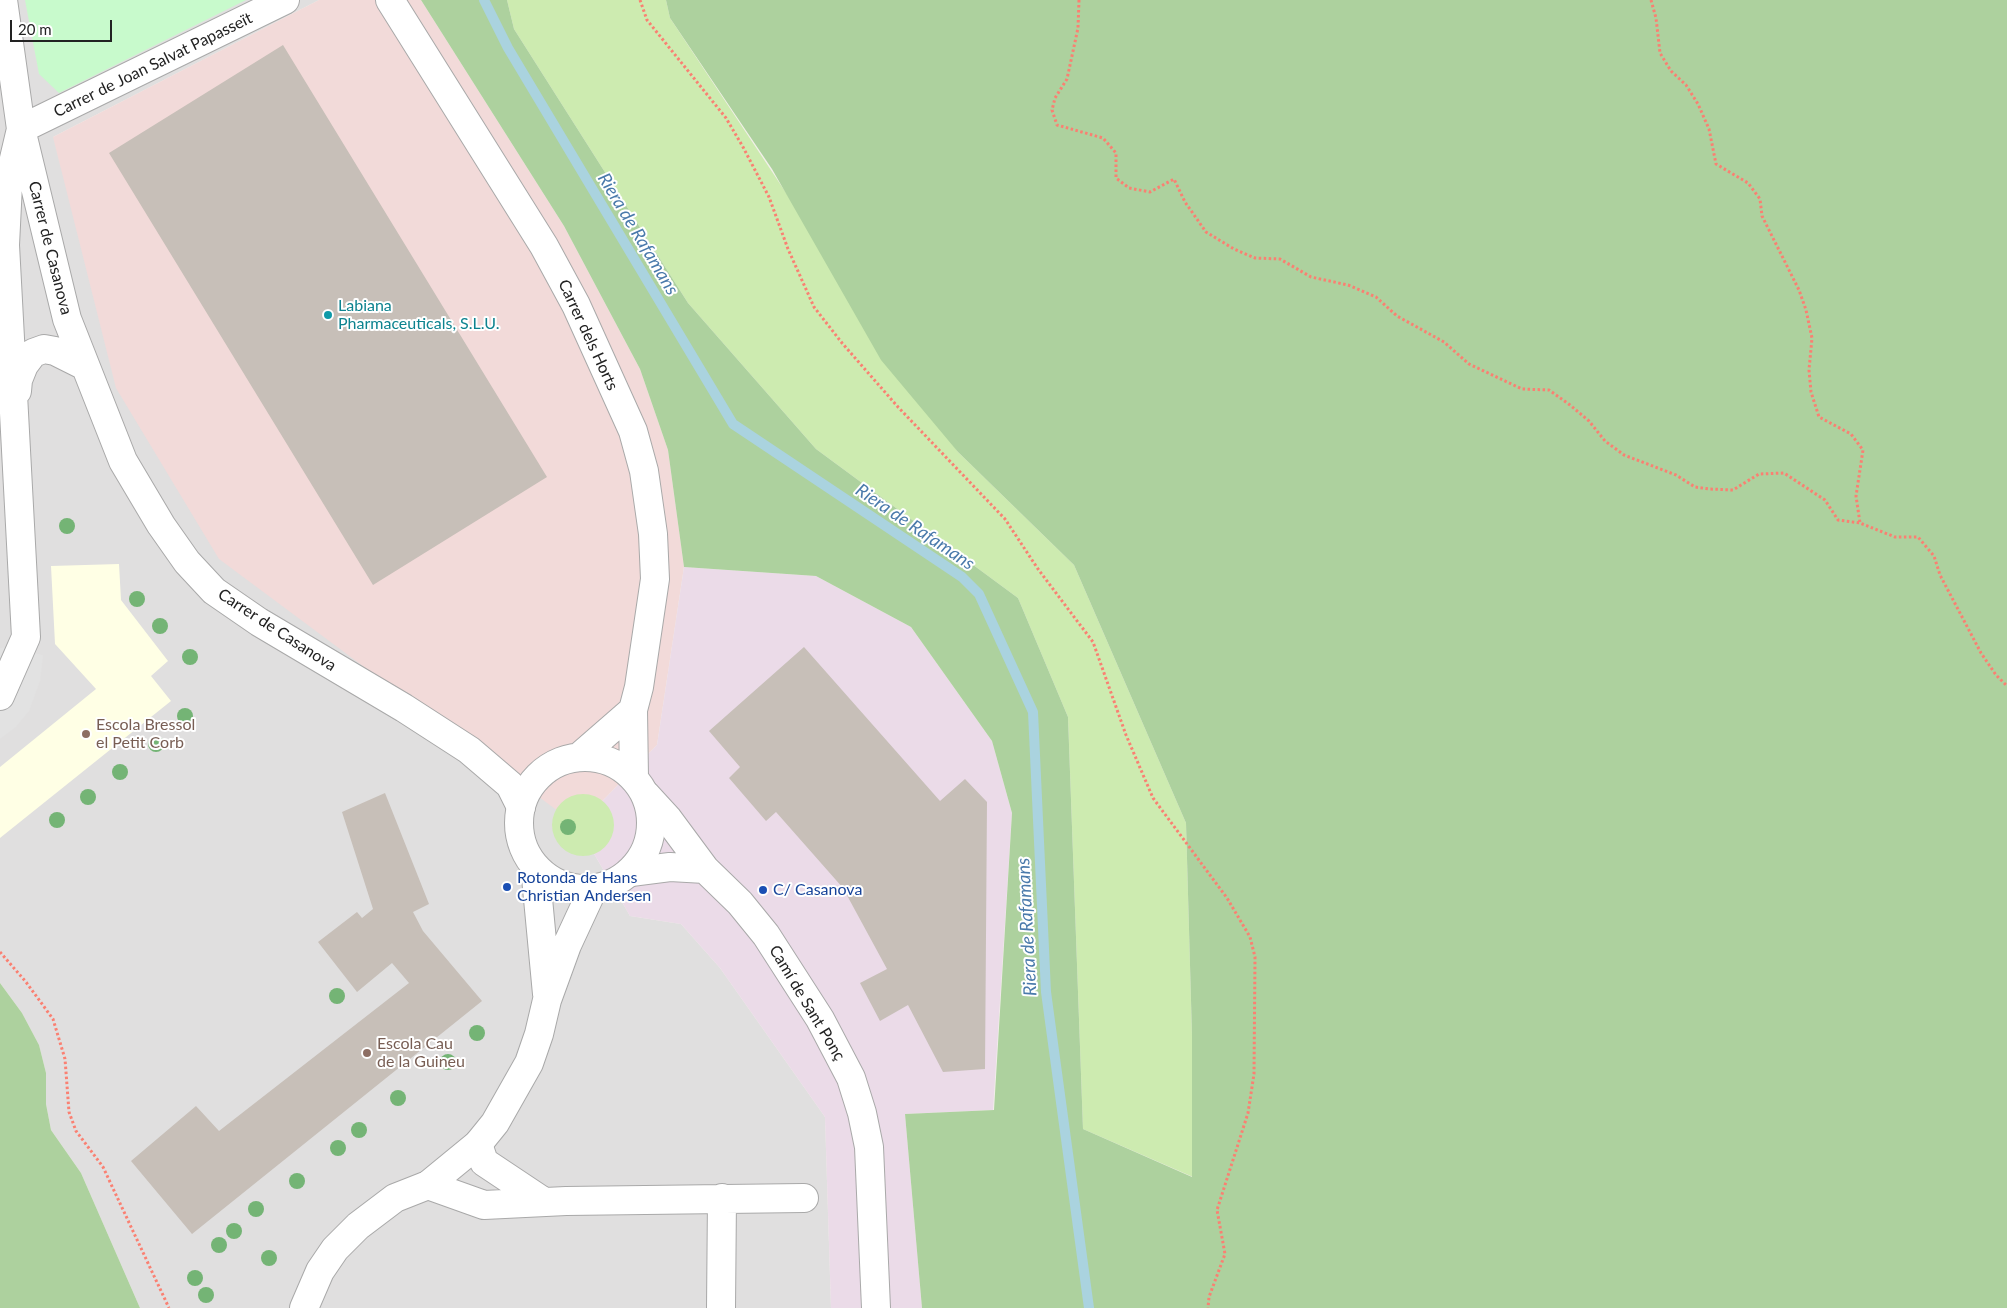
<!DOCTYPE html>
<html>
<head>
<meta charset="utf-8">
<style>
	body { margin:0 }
	#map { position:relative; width:2007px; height:1308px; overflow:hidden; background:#f2efe9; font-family:Lato,sans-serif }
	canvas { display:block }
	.scale { position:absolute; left:10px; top:20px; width:102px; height:22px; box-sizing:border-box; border:2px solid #222; border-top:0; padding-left:6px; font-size:15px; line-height:18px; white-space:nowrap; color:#222; -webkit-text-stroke:4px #fff; paint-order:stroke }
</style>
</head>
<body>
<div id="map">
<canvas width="2007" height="1308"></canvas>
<div class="scale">20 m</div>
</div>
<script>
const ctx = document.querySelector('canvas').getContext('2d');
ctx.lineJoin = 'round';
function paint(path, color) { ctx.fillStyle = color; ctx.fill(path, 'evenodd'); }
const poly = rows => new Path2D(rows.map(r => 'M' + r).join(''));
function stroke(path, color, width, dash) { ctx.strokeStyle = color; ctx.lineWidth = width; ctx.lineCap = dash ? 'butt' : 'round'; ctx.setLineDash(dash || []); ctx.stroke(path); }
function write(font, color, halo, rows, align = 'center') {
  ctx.font = font + ' Lato,sans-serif'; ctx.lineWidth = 4; ctx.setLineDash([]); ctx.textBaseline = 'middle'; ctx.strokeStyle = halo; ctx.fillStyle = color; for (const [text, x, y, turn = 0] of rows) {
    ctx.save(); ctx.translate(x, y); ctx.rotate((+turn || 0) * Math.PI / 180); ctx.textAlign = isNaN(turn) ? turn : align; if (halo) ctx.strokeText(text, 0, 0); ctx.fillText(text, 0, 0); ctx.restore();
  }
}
paint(poly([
	[0,0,319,0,53,137,578,826,630,916,681,924,720,968,825,1117,831,1308,140,1308,81,1173,51,1130,46,1104,46,1073,39,1045,22,1013,0,983]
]), '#e0dfdf');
paint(poly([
	[319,0,421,0,564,226,640,369,668,450,684,567,657,745,578,826,219,559,116,388,53,137]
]), '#f2dad9');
paint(poly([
	[684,567,816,576,911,627,992,741,1012,813,993,1110,905,1114,922,1308,831,1308,825,1117,720,968,681,924,630,916,578,826,657,745]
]), '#ebdbe8');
paint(poly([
	[119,564,121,600,168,661,151,676,171,701,0,838,0,767,96,689,55,644,51,566]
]), '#ffffe5');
paint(poly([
	[507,0,666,0,670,18,958,452,1074,565,1186,823,1192,1036,1193,1177,1083,1129,1068,717,1018,598,816,449,688,303,514,29],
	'552 825a31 31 0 1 1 62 0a31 31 0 1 1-62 0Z'
]), '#cdebb0');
paint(poly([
	[421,0,507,0,514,29,688,303,816,449,1018,598,1068,717,1083,1129,1192,1177,1192,1036,1186,823,1074,565,958,452,881,360,772,169,670,18,666,0,2007,0,2007,1308,922,1308,905,1114,994,1110,1012,813,992,741,911,627,816,576,684,567,668,450,640,369,564,226],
	[0,983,22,1013,39,1045,46,1073,46,1104,51,1130,81,1173,140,1308,0,1308]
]), '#add19e');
paint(poly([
	[25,0,246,0,59,93,39,74]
]), '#c8facc');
paint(poly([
	[10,647,43,655,40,681,29,711,16,727,0,739,0,648]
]), '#e2e2e2');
stroke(poly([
	[484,0,508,48,733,424,962,577,979,594,1033,712,1046,992,1089,1308]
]), '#aad3df', 10);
paint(poly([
	[283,45,547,477,373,585,109,153],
	[804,647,940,801,965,779,987,802,985,1069,943,1072,908,1005,880,1021,860,983,887,969,843,888,776,812,766,821,729,778,740,767,709,731],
	[385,793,429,904,413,912,423,931,482,1001,192,1234,131,1161,196,1106,219,1131,409,983,392,963,357,992,318,942,357,912,362,918,373,909,342,812]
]), '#c7bfb8');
const minor = poly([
	[3,0,21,129,67,319,123,461,161,525,187,562,214,591,259,622,404,708,469,750,510,785,521,807],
	[17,391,18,380,24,365,33,353,44,349,55,351,85,366],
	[0,696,26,637,5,245,8,184,21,129,285,0],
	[646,795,668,819,705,869,740,903,766,935,820,1019,851,1078,862,1113,869,1147,876,1308],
	[631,872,670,867,705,869],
	[478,1144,484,1162,544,1202],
	[428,1185,484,1205,566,1201,804,1198],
	[721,1308,722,1198]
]);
const tertiary = poly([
	[390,0,544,246,576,305,633,431,644,471,653,534,655,579,639,687,633,710,634,778],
	'519 823a66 66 0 1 1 132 0a66 66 0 1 1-132 0Z',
	[579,757,633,710],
	[535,867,547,994],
	[304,1308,320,1271,335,1249,358,1226,395,1198,428,1185,478,1144,495,1123,529,1063,539,1034,547,1000,567,945,593,889]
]);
stroke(minor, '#a9a9a9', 30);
stroke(tertiary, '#a9a9a9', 30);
stroke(poly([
	[640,0,647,20,726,118,743,147,769,197,788,249,814,307,842,343,898,407,1005,519,1038,569,1093,642,1126,735,1153,798,1227,898,1250,937,1255,957,1254,1074,1248,1113,1217,1210,1225,1254,1209,1297,1208,1308],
	[1079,0,1078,28,1067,79,1055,98,1052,110,1057,125,1103,138,1116,153,1116,178,1129,188,1150,192,1174,179,1185,202,1206,232,1234,249,1255,258,1280,259,1311,277,1348,285,1376,297,1397,316,1444,342,1469,364,1522,389,1549,390,1570,405,1589,421,1605,441,1624,455,1676,475,1695,487,1709,489,1733,490,1759,474,1784,473,1825,500,1838,520,1860,523],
	[1651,0,1656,18,1660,53,1671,71,1686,85,1698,104,1709,129,1716,164,1748,183,1760,199,1762,216,1799,290,1806,310,1812,338,1809,370,1811,392,1819,417,1851,434,1863,450,1856,496,1860,523,1895,537,1918,537,1934,556,1940,575,1981,653,1996,675,2007,686],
	[0,952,26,982,53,1019,65,1059,69,1112,76,1131,103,1167,169,1308]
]), '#fa8072', 3, [2.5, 2.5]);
stroke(minor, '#fff', 28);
stroke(tertiary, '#fff', 28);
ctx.fillStyle = '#74b475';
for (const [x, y] of [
	[67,526],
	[137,599],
	[160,626],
	[190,657],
	[185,716],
	[156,744],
	[120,772],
	[88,797],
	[57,820],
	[568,827],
	[337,996],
	[477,1033],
	[448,1062],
	[398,1098],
	[359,1130],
	[338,1148],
	[297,1181],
	[256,1209],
	[234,1231],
	[219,1245],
	[269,1258],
	[195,1278],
	[206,1295]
]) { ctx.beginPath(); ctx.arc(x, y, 8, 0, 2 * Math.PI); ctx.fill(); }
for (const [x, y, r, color] of [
	[328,315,5,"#0f9aa8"],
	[86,734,5,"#8d6e63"],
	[507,887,5,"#1a4fb4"],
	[763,890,5,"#1a4fb4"],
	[367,1053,5,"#8d6e63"]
]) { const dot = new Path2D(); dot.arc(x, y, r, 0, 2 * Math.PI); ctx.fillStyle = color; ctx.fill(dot); stroke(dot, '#fff', 2); }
write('16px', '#222', '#fff', [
	["Carrer de Joan Salvat Papasseït",153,65,-26],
	["Carrer de Casanova",50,248,76],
	["Carrer dels Horts",588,335,65],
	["Carrer de Casanova",277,630,33],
	["Camí de Sant Ponç",807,1003,59]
]);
write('16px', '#0d838f', '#fff', [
	["Labiana",338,306],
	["Pharmaceuticals, S.L.U.",338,324]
], 'left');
write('16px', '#785e54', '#fff', [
	["Escola Bressol",96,725],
	["el Petit Corb",96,743],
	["Escola Cau",377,1044],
	["de la Guineu",377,1062]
], 'left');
write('16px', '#164399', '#fff', [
	["Rotonda de Hans",517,878],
	["Christian Andersen",517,896],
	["C/ Casanova",773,890]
], 'left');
write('italic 18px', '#4a7aab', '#fff', [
	["Riera de Rafamans",638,234,59],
	["Riera de Rafamans",915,527,34],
	["Riera de Rafamans",1027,927,-93]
]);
</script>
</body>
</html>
